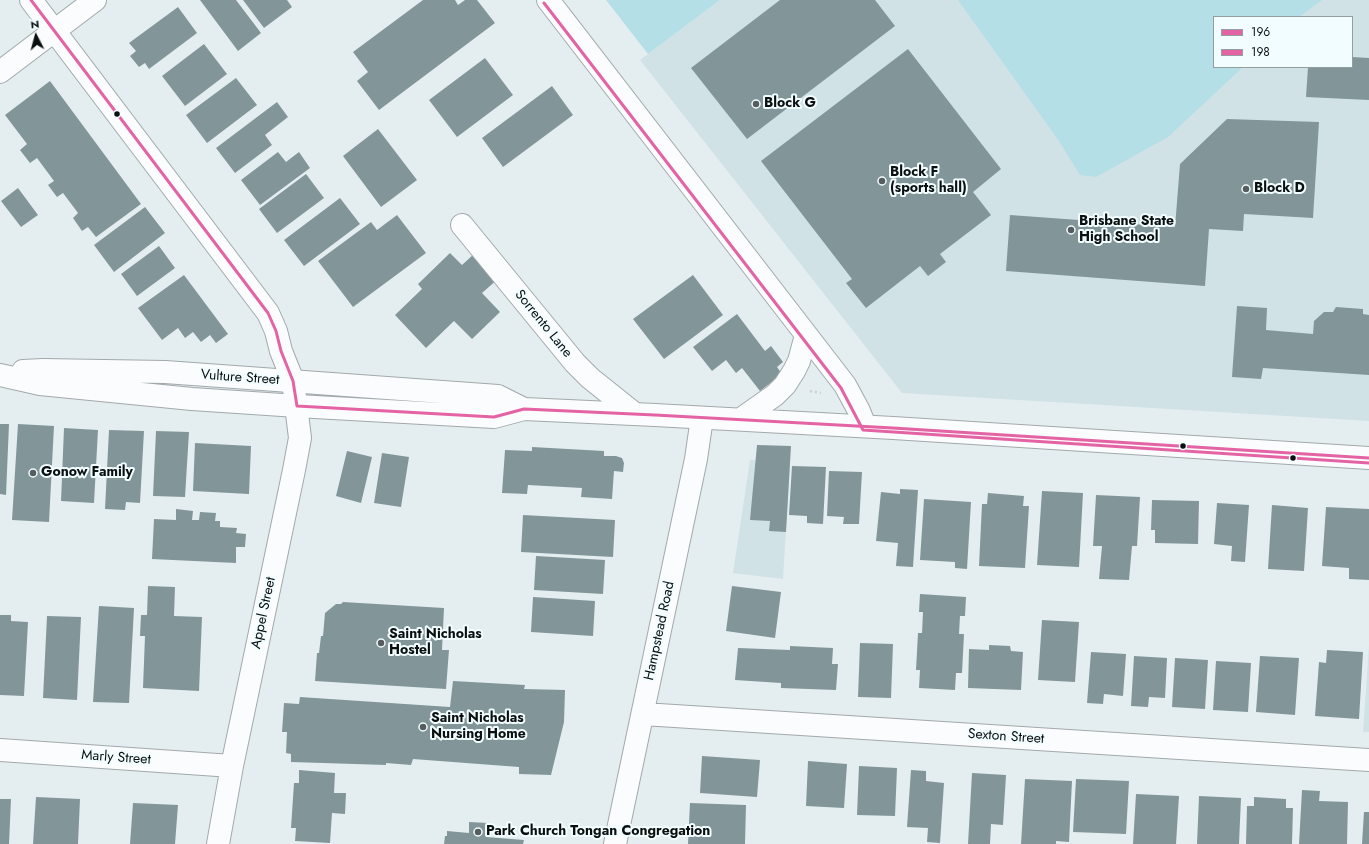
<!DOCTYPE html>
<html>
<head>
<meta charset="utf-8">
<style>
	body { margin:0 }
	#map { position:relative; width:1369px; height:844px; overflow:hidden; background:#e4eef0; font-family:Jost,sans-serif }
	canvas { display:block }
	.legend { position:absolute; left:1213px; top:16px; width:140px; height:52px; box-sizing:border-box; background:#f2fdff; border:1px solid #959e9f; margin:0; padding:5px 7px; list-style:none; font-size:12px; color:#0a0f10 }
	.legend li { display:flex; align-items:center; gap:8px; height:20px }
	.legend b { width:20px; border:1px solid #959e9f }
	.north { position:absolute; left:16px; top:16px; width:40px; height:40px; -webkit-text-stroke:3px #f2fdff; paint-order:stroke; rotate:354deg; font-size:11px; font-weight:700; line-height:16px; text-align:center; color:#0a0f10 }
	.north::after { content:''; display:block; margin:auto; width:14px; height:18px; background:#0a0f10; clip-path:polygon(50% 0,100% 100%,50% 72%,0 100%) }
</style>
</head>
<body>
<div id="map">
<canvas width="1369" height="844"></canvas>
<ul class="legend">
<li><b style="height:5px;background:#e463a4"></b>196</li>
<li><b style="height:5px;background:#e463a4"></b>198</li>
</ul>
<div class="north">N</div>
</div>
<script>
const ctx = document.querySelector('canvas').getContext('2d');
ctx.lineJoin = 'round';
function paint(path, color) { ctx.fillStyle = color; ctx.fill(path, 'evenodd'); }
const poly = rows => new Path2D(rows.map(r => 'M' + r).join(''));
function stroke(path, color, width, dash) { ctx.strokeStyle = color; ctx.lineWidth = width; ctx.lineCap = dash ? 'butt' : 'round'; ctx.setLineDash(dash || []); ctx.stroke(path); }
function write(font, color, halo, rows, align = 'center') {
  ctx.font = font + ' Jost,sans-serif'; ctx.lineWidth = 4; ctx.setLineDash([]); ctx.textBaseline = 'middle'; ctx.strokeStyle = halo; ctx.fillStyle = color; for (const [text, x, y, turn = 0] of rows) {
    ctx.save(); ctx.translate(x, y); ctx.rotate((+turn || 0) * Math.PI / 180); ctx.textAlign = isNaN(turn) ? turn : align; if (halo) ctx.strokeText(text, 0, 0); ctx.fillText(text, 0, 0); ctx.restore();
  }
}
paint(poly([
	[720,0,1369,0,1369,421,902,393,640,60],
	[1214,17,1352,17,1352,67,1214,67],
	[750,460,790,462,783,579,733,573],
	[1369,646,1369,732,1363,732]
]), '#d0e2e6');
paint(poly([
	[606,0,720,0,648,54],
	[958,0,1322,0,1299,17,1214,17,1214,67,1243,67,1168,137,1096,177,1080,175,1059,141]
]), '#b4dfe7');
paint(poly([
	[200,0,236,0,261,33,238,51],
	[243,0,287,0,292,7,264,28],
	[423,0,455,0,458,5,465,0,477,0,495,23,379,110,357,81,368,72,353,52],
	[780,0,875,0,895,26,747,139,691,68],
	[178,7,197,33,149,69,145,63,139,67,130,56,136,51,129,43],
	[204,44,227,74,185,106,162,76],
	[908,49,1001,169,973,192,991,215,940,254,946,262,928,276,920,266,866,308,846,283,852,279,761,161],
	[1352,57,1369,58,1369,100,1306,97,1308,67,1352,67],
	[485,58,513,95,457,137,429,100],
	[236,78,257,105,207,143,186,115],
	[50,81,141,204,96,237,88,227,82,231,73,218,78,213,63,193,57,197,48,185,54,181,37,158,30,163,20,150,27,144,5,115],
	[552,86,573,115,503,167,482,138],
	[277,102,288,117,265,135,272,145,235,173,216,148],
	[1227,119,1319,122,1313,218,1244,214,1243,231,1209,229,1205,286,1006,271,1010,215,1175,227,1180,164],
	[378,129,417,180,381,207,343,156],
	[278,152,286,162,299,152,310,168,260,205,241,180],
	[306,174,324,198,277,233,259,209],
	[18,188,38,215,21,227,1,201],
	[340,198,360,224,304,266,284,240],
	[145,207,165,233,114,272,94,245],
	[397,215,426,253,353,307,318,261,371,222,377,230],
	[159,246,175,268,137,296,121,274],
	[450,253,462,265,475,253,499,278,482,293,500,312,472,339,454,321,426,348,395,315,422,289,418,284],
	[184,275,228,334,216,343,210,335,201,342,193,332,185,338,178,328,162,340,138,308],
	[693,275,723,315,664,359,633,319],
	[1237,306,1267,308,1266,330,1313,334,1314,321,1324,312,1333,312,1336,307,1363,309,1363,314,1369,315,1369,375,1263,368,1261,379,1232,377],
	[737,314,765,351,771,346,783,362,777,367,782,374,760,391,742,368,736,373,726,360,712,371,693,347],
	[0,424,9,424,6,495,0,494],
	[18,424,54,426,49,522,12,520],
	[64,428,98,430,94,503,61,501],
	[109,430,144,431,140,503,126,502,125,510,105,509],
	[156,431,189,432,185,497,153,496],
	[195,443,251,446,249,494,193,491],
	[757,445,791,446,786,532,769,531,770,521,750,520],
	[532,447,604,451,604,456,616,456,622,458,624,463,623,472,614,471,612,499,581,497,582,488,528,485,527,494,502,493,505,450,532,451],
	[347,451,372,457,361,503,336,496],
	[382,453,409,457,401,507,374,503],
	[792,466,826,467,823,524,807,523,807,516,789,515],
	[829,471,862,472,859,524,843,524,844,517,827,516],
	[900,489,918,490,913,567,896,566,898,543,876,541,881,492,900,494],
	[1042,491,1083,493,1079,567,1037,565],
	[988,493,1024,496,1023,506,1029,506,1025,568,979,566,982,504,987,504],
	[1096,495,1140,497,1137,546,1132,546,1129,580,1099,579,1102,546,1093,546],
	[924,499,971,502,967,569,955,568,955,562,920,560],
	[1152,500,1199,501,1198,544,1155,543,1155,530,1151,530],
	[1217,503,1249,505,1245,562,1231,561,1232,546,1214,544],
	[1272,505,1308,508,1304,571,1268,569],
	[1326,507,1369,509,1369,580,1349,579,1349,568,1322,566],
	[176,509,193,511,192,520,199,520,200,512,216,513,215,521,220,521,220,527,237,528,236,533,246,534,245,547,236,547,236,563,152,559,154,519,176,520],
	[523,515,615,520,613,557,521,552],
	[536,556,605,560,603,594,534,590],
	[148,586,175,587,174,616,202,617,199,691,143,688,145,636,140,636,141,615,147,615],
	[732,586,781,592,775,638,726,631],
	[920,594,966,597,965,616,960,616,959,634,964,634,962,673,956,673,955,690,919,688,920,670,916,670,918,633,922,633,923,612,919,612],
	[533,597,595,601,593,636,531,632],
	[343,602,444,608,442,650,449,650,446,689,315,681,317,653,319,653,321,636,323,636,325,613,336,604,341,604],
	[99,606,134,608,129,703,93,702],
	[0,615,11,615,11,621,28,622,24,696,0,695],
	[47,616,81,617,77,700,43,698],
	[1042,620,1079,622,1075,682,1038,680],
	[860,643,893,644,891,698,858,697],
	[989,645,1010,646,1011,651,1023,652,1021,690,968,688,969,649,989,650],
	[790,646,833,648,832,664,838,664,836,690,781,688,781,683,735,680,738,648,790,650],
	[1327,650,1363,652,1359,719,1315,716,1319,662,1326,663],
	[1091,652,1126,654,1123,696,1104,694,1103,704,1087,703],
	[1134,656,1167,658,1165,698,1149,697,1148,707,1131,706],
	[1260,656,1299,658,1295,715,1256,712],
	[1175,658,1208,660,1205,709,1172,707],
	[1216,661,1251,663,1248,712,1213,710],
	[453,681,525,685,524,689,565,690,564,722,551,775,519,774,519,767,413,759,411,765,386,763,386,765,291,762,291,754,286,753,287,732,282,732,284,703,299,704,300,697,450,707],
	[702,756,760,760,757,797,700,793],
	[808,761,847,764,844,808,806,806],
	[859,766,897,768,895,816,857,815],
	[299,770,335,773,334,793,346,793,345,814,332,813,330,843,295,841,296,828,291,828,294,783,299,783],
	[911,770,926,771,926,781,944,783,940,843,927,842,928,828,907,827],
	[972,773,1006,775,1003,825,991,824,990,844,968,844],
	[1025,779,1072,781,1069,842,1056,841,1056,844,1021,844],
	[1076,779,1129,781,1126,834,1073,832],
	[1302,790,1320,791,1319,801,1348,802,1347,844,1299,844],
	[1136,794,1179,796,1176,844,1133,844],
	[1199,796,1241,798,1239,844,1197,844],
	[36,797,80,799,78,844,33,844],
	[1254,797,1286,799,1286,808,1293,808,1292,844,1246,844,1247,806,1254,806],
	[0,799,11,799,9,844,0,844],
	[133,803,178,805,175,844,130,844],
	[690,803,746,805,745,844,688,844],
	[1364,812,1369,812,1369,844,1362,844],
	[469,822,488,823,486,837,524,840,523,844,444,844,445,836,447,836,447,831,469,833]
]), '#829699');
const minor = poly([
	[31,0,268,313,276,331,281,351,293,381,300,438,294,470,232,766,218,844],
	[548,0,845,385,859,411,865,426],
	[0,72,95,0],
	[462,225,575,363,590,378,635,414],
	[643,714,1369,760],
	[0,750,232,766],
	[615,844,696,459,702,418]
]);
const major = poly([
	[23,371,43,370,165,372,498,396,524,409],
	[0,375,40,384,192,399,297,406,494,417,524,409,655,415,893,428,1369,458],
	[741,419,775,395,785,385,794,371,799,361,806,335]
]);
stroke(minor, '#a2a9ab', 24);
stroke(major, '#a2a9ab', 24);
stroke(poly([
	[810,391,821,393]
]), '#cdcfd0', 2.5, [2, 3]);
stroke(minor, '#fbfcfd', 22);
stroke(major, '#fbfcfd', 22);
stroke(poly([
	[31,0,268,313,276,331,281,351,293,381,297,406,494,417,524,409,655,415,893,428,1369,458]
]), '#e463a4', 3);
stroke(poly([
	[544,3,841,388,863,430,1369,463]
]), '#e463a4', 3);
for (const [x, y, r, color] of [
	[756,104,4,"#565d5e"],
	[117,114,3.5,"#0a0f10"],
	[882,181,4,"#565d5e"],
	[1246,189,4,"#565d5e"],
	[1071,230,4,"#565d5e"],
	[1183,446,3.5,"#0a0f10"],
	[1293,458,3.5,"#0a0f10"],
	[33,473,4,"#565d5e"],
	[381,643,4,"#565d5e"],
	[423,727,4,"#565d5e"],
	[478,832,4,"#565d5e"]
]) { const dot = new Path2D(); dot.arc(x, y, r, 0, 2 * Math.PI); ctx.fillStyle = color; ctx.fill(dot); stroke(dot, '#f2fdff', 1.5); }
write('bold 14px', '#0a0f10', '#f2fdff', [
	["Block G",764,104],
	["Block F",890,173],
	["(sports hall)",890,189],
	["Block D",1254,189],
	["Brisbane State",1079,222],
	["High School",1079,238],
	["Gonow Family",41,473],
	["Saint Nicholas",389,635],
	["Hostel",389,651],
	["Saint Nicholas",431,719],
	["Nursing Home",431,735],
	["Park Church Tongan Congregation",486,832]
], 'left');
write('14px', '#0a0f10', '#f2fdff', [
	["Sorrento Lane",543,324,51],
	["Vulture Street",240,378,4],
	["Appel Street",264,613,-78],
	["Hampstead Road",660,631,-78],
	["Sexton Street",1006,737,4],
	["Marly Street",116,758,4]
]);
</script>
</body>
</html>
